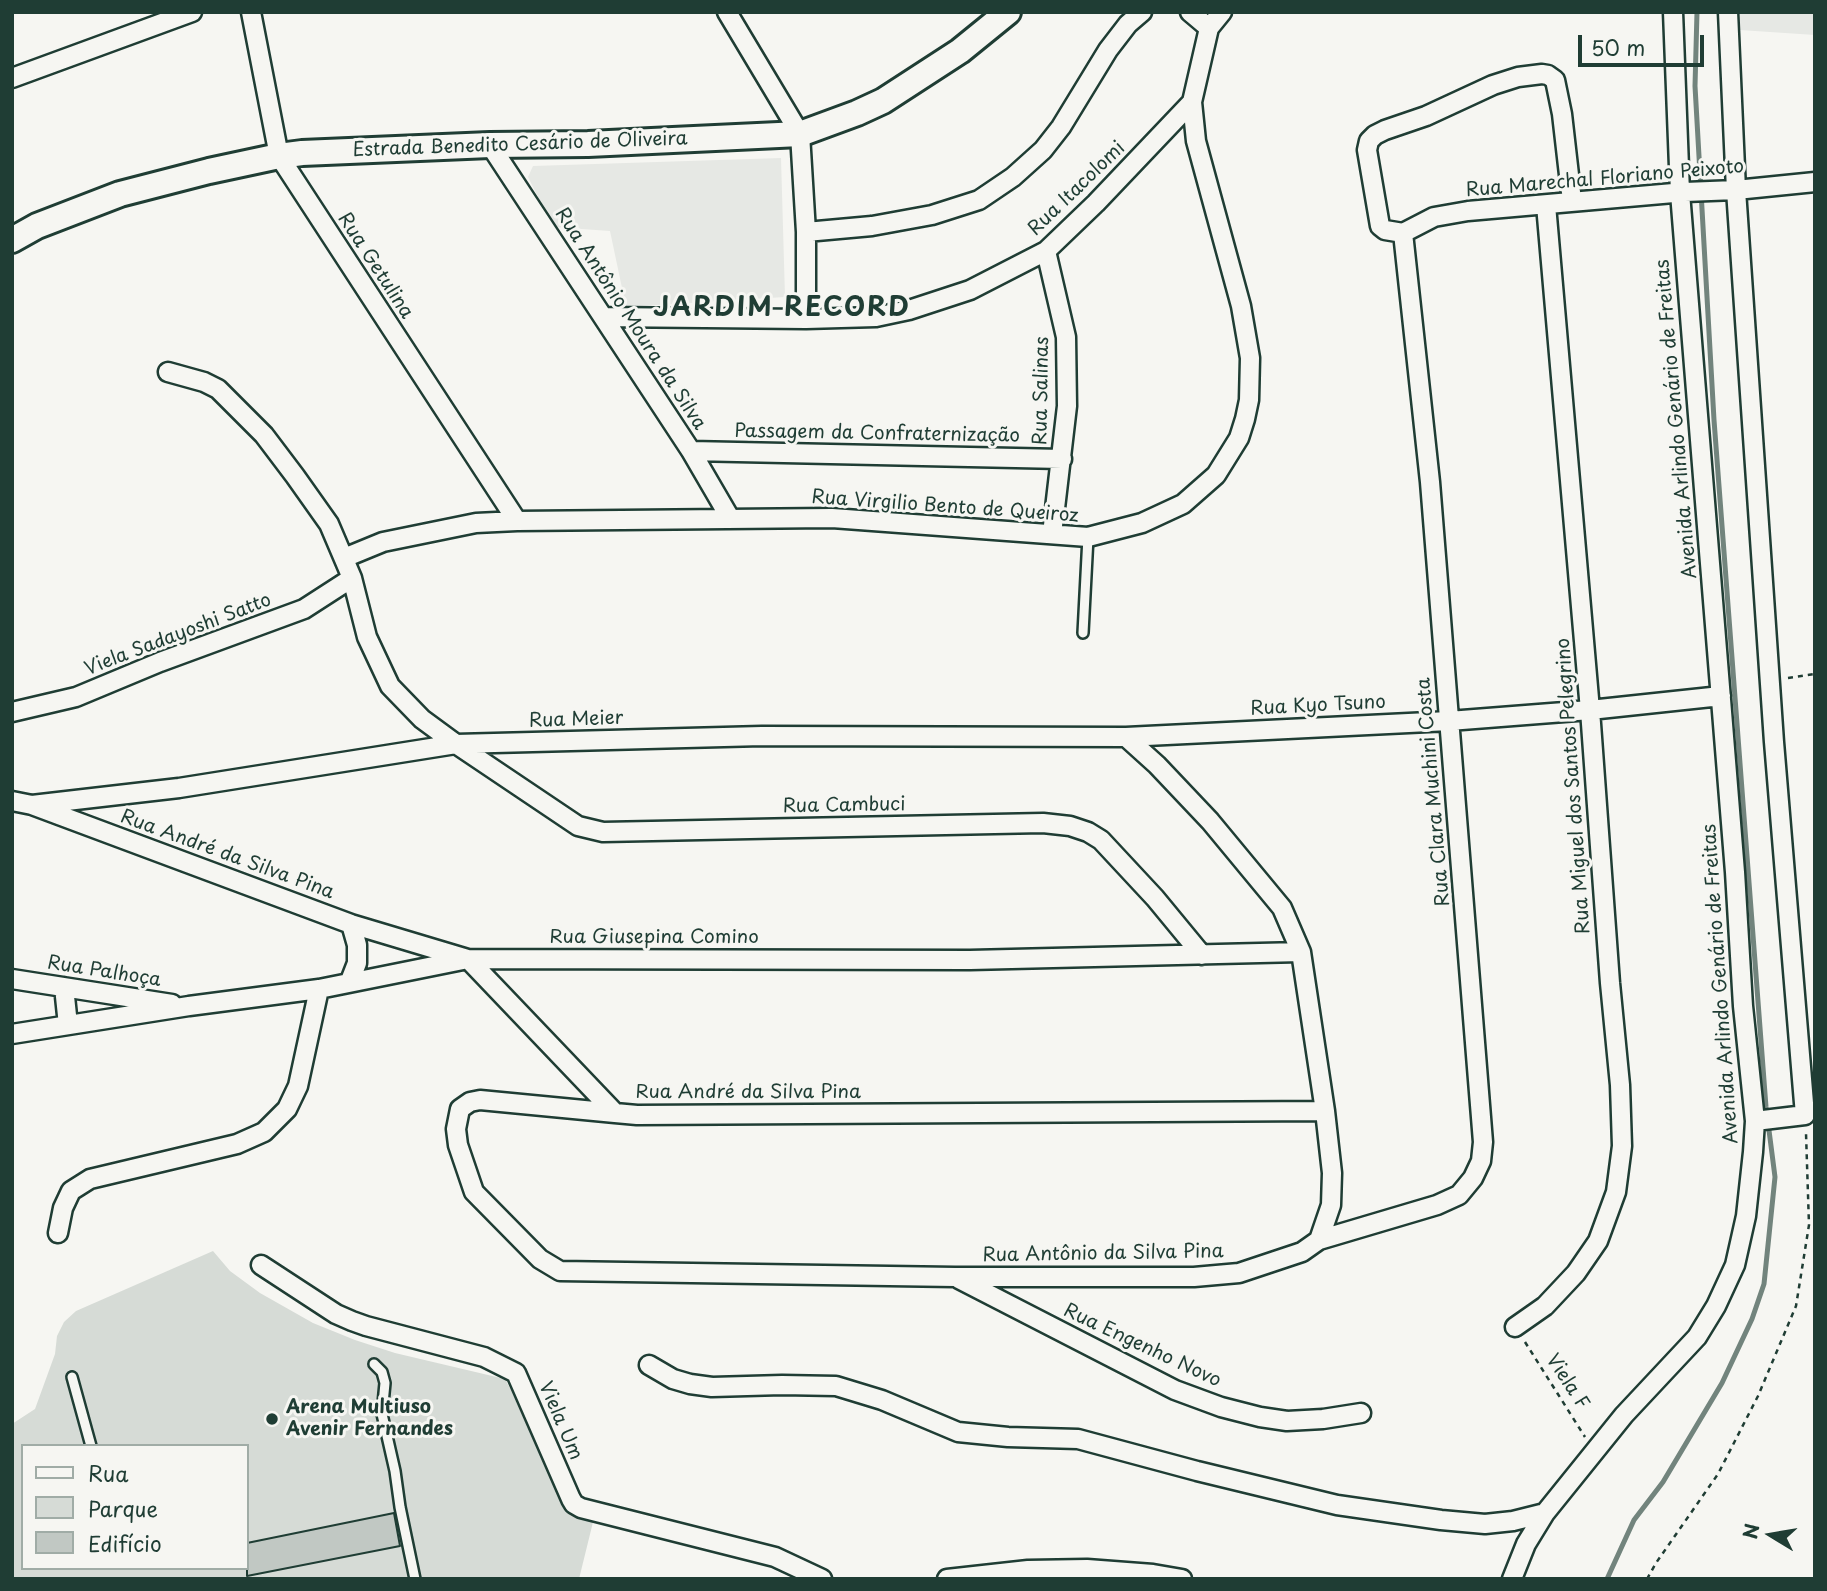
<!DOCTYPE html>
<html>
<head>
<meta charset="utf-8">
<style>
	body { margin:0 }
	#map { position:relative; width:1827px; height:1591px; overflow:hidden; background:#f6f6f2; font-family:"Playpen Sans",sans-serif }
	canvas { display:block }
	.frame { position:absolute; inset:0; border:14px solid #1f3d34; pointer-events:none }
	.legend { position:absolute; left:21px; top:1444px; width:228px; height:126px; box-sizing:border-box; background:#f6f6f2; border:2px solid #a0aca6; margin:0; padding:9px 12px; list-style:none; font-size:21px; color:#1f3d34 }
	.legend li { display:flex; align-items:center; gap:14px; height:35px }
	.legend b { width:35px; border:2px solid #a0aca6 }
	.north { position:absolute; left:1736px; top:1500px; width:70px; height:70px; -webkit-text-stroke:5px #f6f6f2; paint-order:stroke; rotate:281deg; font-size:19px; font-weight:700; line-height:28px; text-align:center; color:#1f3d34 }
	.north::after { content:''; display:block; margin:auto; width:24px; height:32px; background:#1f3d34; clip-path:polygon(50% 0,100% 100%,50% 72%,0 100%) }
	.scale { position:absolute; left:1578px; top:35px; width:126px; height:32px; box-sizing:border-box; border:4px solid #1f3d34; border-top:0; padding-left:9px; font-size:21px; line-height:24px; white-space:nowrap; color:#1f3d34; -webkit-text-stroke:5px #f6f6f2; paint-order:stroke }
</style>
</head>
<body>
<div id="map">
<canvas width="1827" height="1591"></canvas>
<div class="frame"></div>
<ul class="legend">
<li><b style="height:9px;background:#f6f6f2"></b>Rua</li>
<li><b style="height:19px;background:#d6dbd6"></b>Parque</li>
<li><b style="height:19px;background:#c1c8c3"></b>Edifício</li>
</ul>
<div class="north">N</div>
<div class="scale">50 m</div>
</div>
<script>
const ctx = document.querySelector('canvas').getContext('2d');
ctx.lineJoin = 'round';
function paint(path, color) { ctx.fillStyle = color; ctx.fill(path, 'evenodd'); }
const poly = rows => new Path2D(rows.map(r => 'M' + r).join(''));
function stroke(path, color, width, dash) { ctx.strokeStyle = color; ctx.lineWidth = width; ctx.lineCap = dash ? 'butt' : 'round'; ctx.setLineDash(dash || []); ctx.stroke(path); }
function write(font, color, halo, rows, align = 'center') {
  ctx.font = font + ' "Playpen Sans",sans-serif'; ctx.lineWidth = 6; ctx.setLineDash([]); ctx.textBaseline = 'middle'; ctx.strokeStyle = halo; ctx.fillStyle = color; for (const [text, x, y, turn = 0] of rows) {
    ctx.save(); ctx.translate(x, y); ctx.rotate((+turn || 0) * Math.PI / 180); ctx.textAlign = isNaN(turn) ? turn : align; if (halo) ctx.strokeText(text, 0, 0); ctx.fillText(text, 0, 0); ctx.restore();
  }
}
paint(poly([
	[1739,12,1815,12,1815,35,1740,30],
	[781,158,785,297,626,307,610,231,553,227,528,177,533,166]
]), '#e6e8e4');
paint(poly([
	[213,1251,230,1271,260,1293,313,1323,355,1340,395,1353,505,1379,511,1390,561,1502,567,1511,593,1522,579,1579,12,1579,12,1424,35,1409,55,1354,57,1336,64,1322,76,1311],
	[23,1446,247,1446,247,1568,23,1568]
]), '#d6dbd6');
stroke(poly([
	[1607,1579,1634,1520,1663,1482,1722,1383,1752,1319,1764,1284,1775,1177,1766,1107,1714,420,1695,86,1697,12]
]), '#72847d', 5);
const building = poly([
	[394,1513,400,1546,247,1576,247,1543,394,1513]
]);
paint(building, '#c1c8c3');
stroke(building, '#1f3d34', 2);
const lane = poly([
	[1083,633,1088,537],
	[374,1364,382,1372,385,1383,382,1414,395,1471,400,1507,415,1579],
	[72,1377,91,1446]
]);
const street = poly([
	[251,12,279,156,517,521],
	[727,12,800,134,806,232,806,319],
	[1190,12,1209,28],
	[1728,12,1736,190,1774,742,1805,1115,1755,1121],
	[12,78,192,12],
	[490,145,691,451,730,518],
	[806,232,872,226,932,215,979,200,1013,177,1043,150,1061,127,1108,50,1128,24,1142,12],
	[1403,233,1385,230,1380,226,1367,150,1369,141,1375,135,1385,130,1426,116,1493,85,1518,77,1542,74,1548,75,1555,80,1562,114,1572,201],
	[1403,233,1434,217,1468,211,1685,192,1736,190,1815,182],
	[1046,251,1066,337,1067,406,1052,534],
	[604,317,806,319,876,317,909,310,970,290,1046,251,1096,203,1192,102],
	[168,372,204,382,218,389,264,435,295,476,329,524,352,578,367,637,390,686,422,719,456,744,578,826,603,832,1043,823,1070,826,1088,832,1101,840,1155,898,1202,955],
	[691,451,1062,459],
	[344,558,383,542,476,523,517,521,832,518,1088,537,1142,523,1183,504,1216,475,1239,438,1245,419,1249,400,1250,358,1241,306,1196,141,1192,102,1209,28,1222,12],
	[12,712,76,697,160,662,304,609,352,578],
	[12,801,32,805,351,924,468,959,615,1113,637,1115,1325,1111],
	[32,805,179,788,456,744,762,736,1126,737,1449,721,1590,710,1721,696],
	[12,979,172,1004],
	[350,981,357,963,357,945,351,924],
	[64,987,68,1025],
	[12,1034,189,1006,319,989,468,959,970,960,1301,952],
	[615,1113,480,1100,470,1102,460,1109,456,1129,458,1145,474,1192,540,1259,560,1271,955,1277,1194,1277,1239,1273,1302,1252,1319,1240,1331,1205,1332,1173,1325,1111,1301,952,1282,908,1210,821,1157,765,1126,737],
	[58,1233,63,1208,71,1191,90,1179,237,1144,264,1132,287,1109,298,1086,319,989],
	[1319,1240,1437,1205,1459,1195,1473,1178,1481,1161,1483,1142,1430,482,1403,233],
	[261,1265,336,1314,352,1321,366,1326,484,1357,516,1373,571,1499,574,1504,581,1508,775,1557,822,1579],
	[959,1279,1175,1390,1221,1407,1260,1417,1287,1421,1323,1419,1361,1413],
	[1515,1327,1545,1306,1576,1273,1598,1241,1616,1192,1622,1146,1620,1085,1610,983,1590,710,1546,205],
	[649,1365,673,1379,690,1384,712,1387,782,1385,836,1386,882,1400,958,1432,1008,1437,1078,1439,1197,1471,1337,1505,1441,1520,1485,1524,1513,1521,1545,1513,1624,1415,1697,1337,1716,1306,1735,1265,1746,1216,1753,1152,1755,1121,1743,1006,1735,872,1680,193,1673,12],
	[947,1579,1028,1570,1087,1569,1153,1574,1182,1579],
	[1512,1579,1526,1544,1545,1513]
]);
const secondary = poly([
	[12,240,37,226,120,194,209,171,279,156,302,153,490,145,588,144,800,134,857,113,883,101,960,51,1008,12]
]);
stroke(lane, '#1f3d34', 14);
stroke(street, '#1f3d34', 23);
stroke(secondary, '#1f3d34', 30);
stroke(poly([
	[1788,678,1815,674],
	[1525,1342,1585,1437],
	[1647,1579,1656,1563,1718,1474,1758,1396,1796,1306,1809,1225,1806,1133]
]), '#1f3d34', 2.5, [5, 5]);
stroke(lane, '#f6f6f2', 9);
stroke(street, '#f6f6f2', 18);
stroke(secondary, '#f6f6f2', 24);
for (const [x, y, r, color] of [
	[272,1419,7,"#1f3d34"]
]) { const dot = new Path2D(); dot.arc(x, y, r, 0, 2 * Math.PI); ctx.fillStyle = color; ctx.fill(dot); stroke(dot, '#f6f6f2', 2.5); }
write('19px', '#1f3d34', '#f6f6f2', [
	["Estrada Benedito Cesário de Oliveira",520,145,-2],
	["Rua Marechal Floriano Peixoto",1605,179,-5],
	["Rua Itacolomi",1077,189,-44],
	["Rua Getulina",375,266,57],
	["Rua Antônio Moura da Silva",630,319,57],
	["Rua Salinas",1042,391,-89],
	["Avenida Arlindo Genário de Freitas",1677,419,-95],
	["Passagem da Confraternização",877,434,1],
	["Rua Virgilio Bento de Queiroz",945,507,4],
	["Viela Sadayoshi Satto",178,635,-21],
	["Rua Kyo Tsuno",1318,706,-3],
	["Rua Meier",576,720,-2],
	["Rua Miguel dos Santos Pelegrino",1574,786,-94],
	["Rua Clara Muchini Costa",1434,792,-95],
	["Rua Cambuci",844,806,-1],
	["Rua André da Silva Pina",227,855,20],
	["Rua Giusepina Comino",654,938],
	["Rua Palhoça",104,972,9],
	["Avenida Arlindo Genário de Freitas",1721,984,-94],
	["Rua André da Silva Pina",748,1093],
	["Rua Antônio da Silva Pina",1103,1254,-1],
	["Rua Engenho Novo",1142,1346,25],
	["Viela F",1567,1382,57],
	["Viela Um",560,1421,67]
]);
write('bold 19px', '#1f3d34', '#f6f6f2', [
	["Arena Multiuso",286,1408],
	["Avenir Fernandes",286,1430]
], 'left');
ctx.letterSpacing = '2px';
write('bold 26px', '#1f3d34', '#f6f6f2', [
	["JARDIM RECORD",782,309]
]);
ctx.letterSpacing = '0px';
</script>
</body>
</html>
